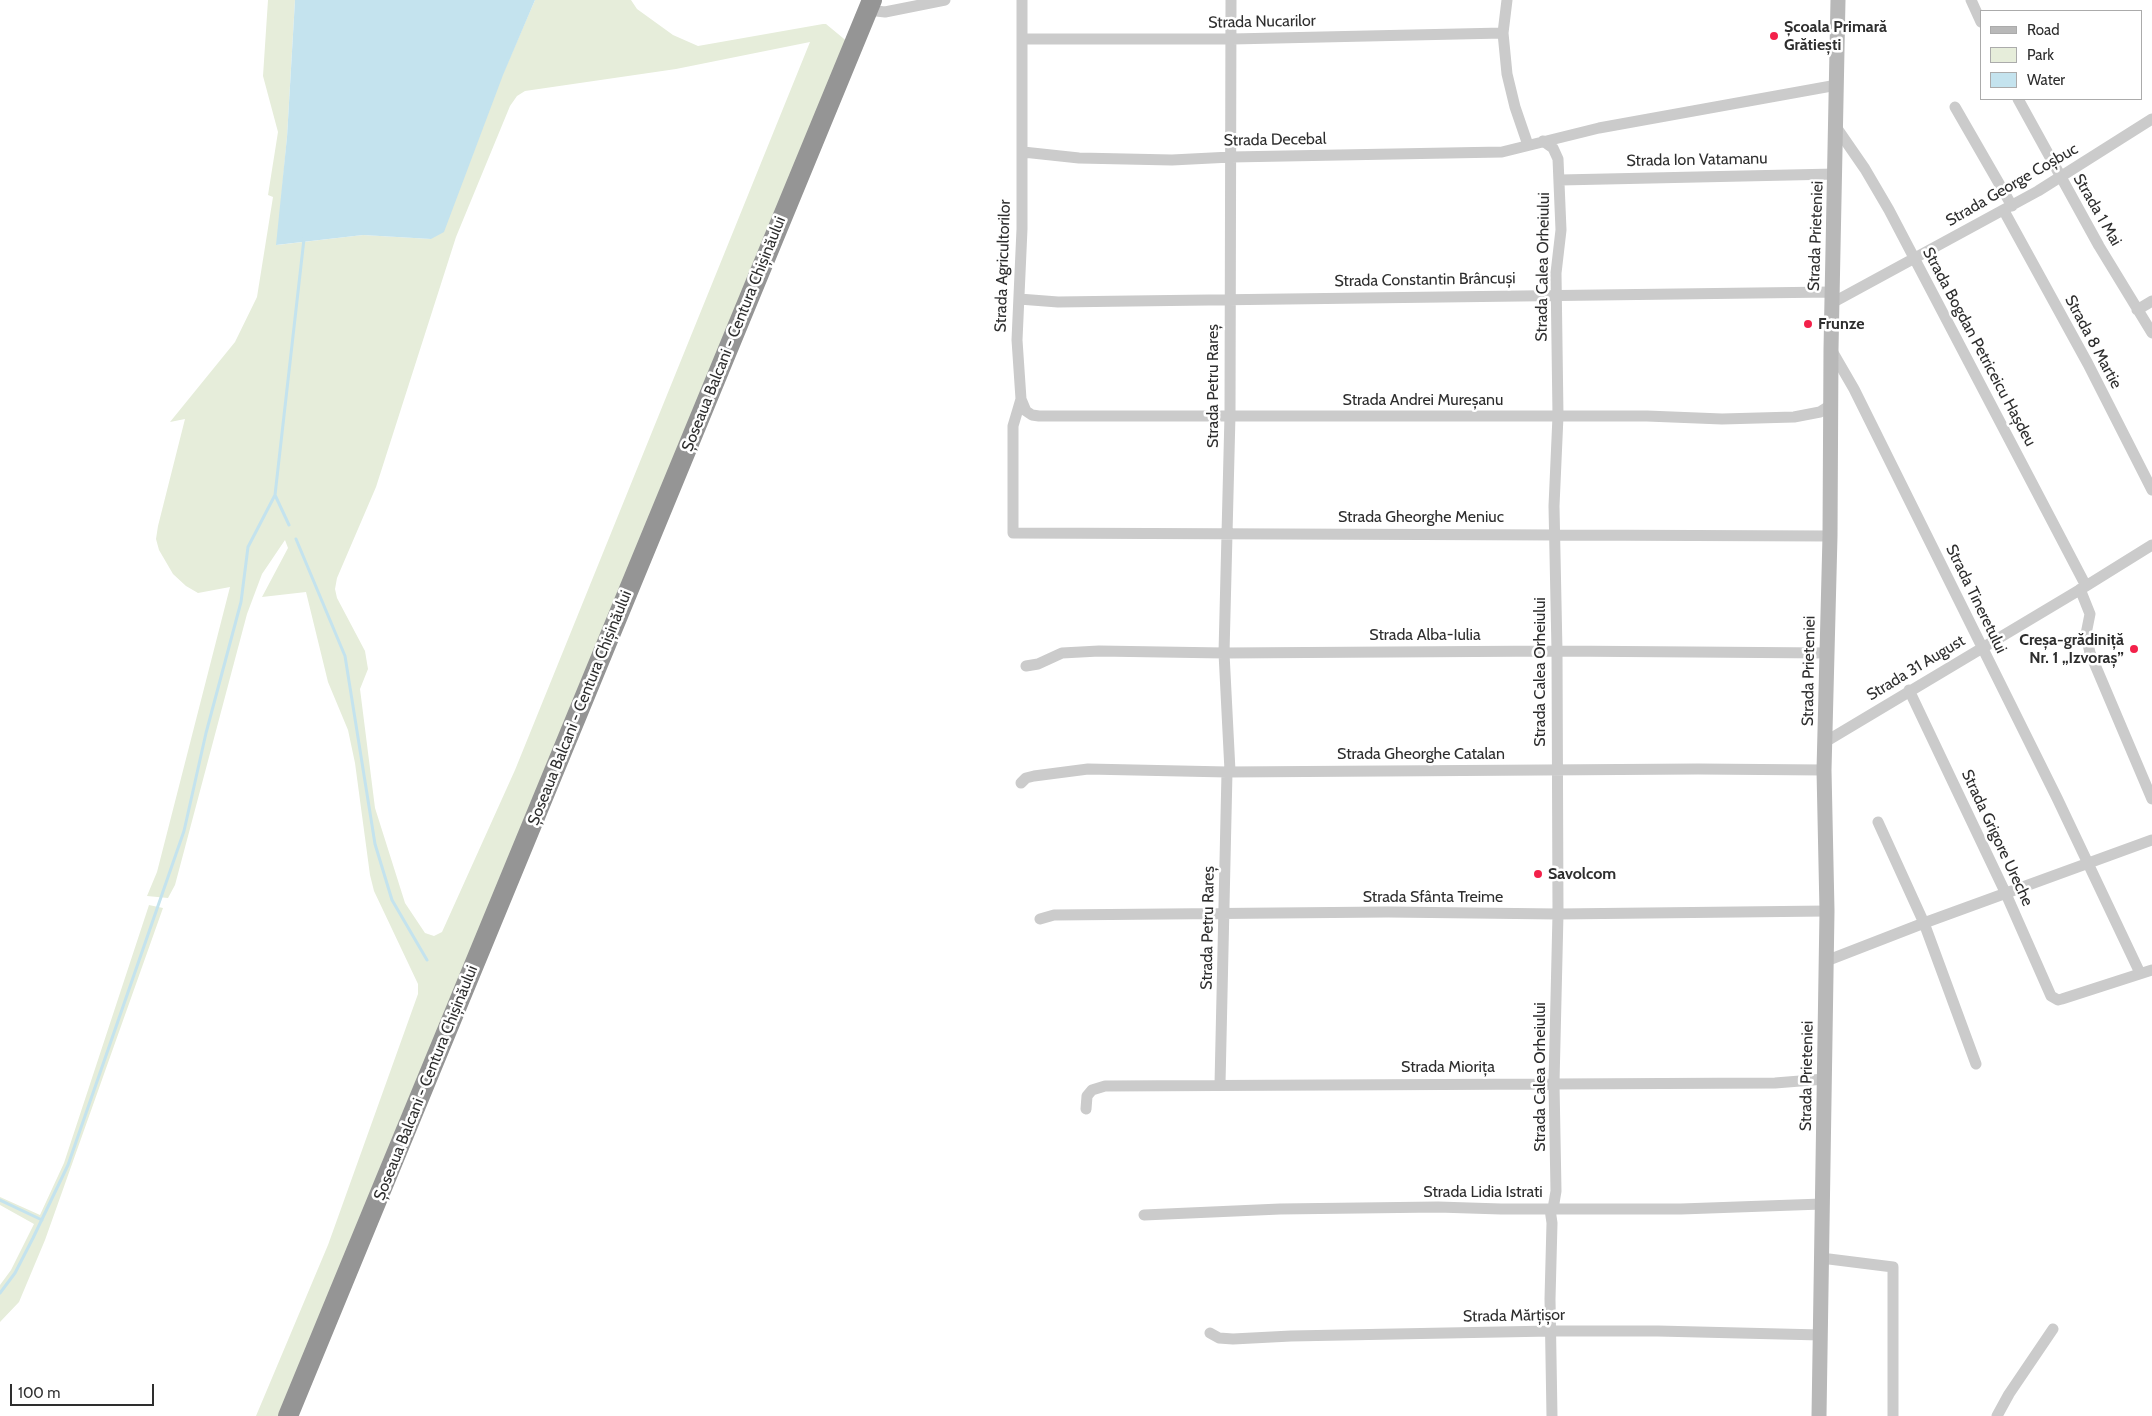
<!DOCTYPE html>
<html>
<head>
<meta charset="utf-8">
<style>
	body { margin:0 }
	#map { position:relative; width:2152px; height:1416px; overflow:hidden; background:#fff; font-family:Cabin,sans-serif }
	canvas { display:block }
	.legend { position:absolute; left:1980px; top:10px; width:162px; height:90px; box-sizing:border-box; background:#fff; border:1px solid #ababab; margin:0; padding:6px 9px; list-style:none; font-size:15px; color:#2e2e2e }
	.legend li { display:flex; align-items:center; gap:10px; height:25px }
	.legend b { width:25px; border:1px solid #ababab }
	.scale { position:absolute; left:10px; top:1384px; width:144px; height:22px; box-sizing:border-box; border:2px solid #2e2e2e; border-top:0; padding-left:6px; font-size:15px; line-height:18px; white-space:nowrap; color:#2e2e2e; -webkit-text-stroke:4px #fff; paint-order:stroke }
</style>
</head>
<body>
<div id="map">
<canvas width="2152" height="1416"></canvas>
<ul class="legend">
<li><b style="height:6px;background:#b8b8b8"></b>Road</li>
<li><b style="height:14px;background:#e6edda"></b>Park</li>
<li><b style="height:14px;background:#c4e3ee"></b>Water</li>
</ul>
<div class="scale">100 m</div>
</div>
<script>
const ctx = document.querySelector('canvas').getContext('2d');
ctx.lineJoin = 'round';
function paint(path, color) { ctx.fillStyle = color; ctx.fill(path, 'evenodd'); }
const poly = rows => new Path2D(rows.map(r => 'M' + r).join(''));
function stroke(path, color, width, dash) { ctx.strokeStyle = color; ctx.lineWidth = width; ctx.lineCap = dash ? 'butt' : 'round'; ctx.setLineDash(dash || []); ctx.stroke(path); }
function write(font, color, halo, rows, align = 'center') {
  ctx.font = font + ' Cabin,sans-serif'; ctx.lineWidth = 5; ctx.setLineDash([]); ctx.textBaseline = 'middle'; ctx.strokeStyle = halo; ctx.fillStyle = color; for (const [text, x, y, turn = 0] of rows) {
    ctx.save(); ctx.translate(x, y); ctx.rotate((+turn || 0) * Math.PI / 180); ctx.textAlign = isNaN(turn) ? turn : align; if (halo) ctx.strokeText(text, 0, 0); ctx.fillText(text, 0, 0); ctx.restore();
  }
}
paint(poly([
	[268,0,295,0,287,137,277,245,363,235,431,239,535,0,631,0,637,9,673,35,698,46,823,24,826,24,849,43,282,1416,256,1416,328,1245,418,994,418,984,374,891,370,875,355,763,348,730,328,682,306,592,262,597,288,548,285,540,262,574,247,614,175,885,168,898,147,896,157,872,230,587,198,593,186,586,173,574,159,550,156,539,158,526,185,419,170,422,235,342,257,297,273,197,268,195,278,132,263,76],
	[810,42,515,770,442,932,434,936,425,933,405,903,375,808,360,689,368,669,365,651,337,598,335,589,337,578,376,487,456,237,510,106,517,96,525,91,676,69],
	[149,905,163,908,45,1240,19,1302,0,1322,0,1285,11,1270,34,1224,0,1205,0,1197,40,1215,64,1163]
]), '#e6edda');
paint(poly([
	[295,0,535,0,503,75,444,232,431,239,363,235,276,245,287,137]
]), '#c4e3ee');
stroke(poly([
	[275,495,289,525],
	[296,539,345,656,375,844,392,900,427,960],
	[0,1200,42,1220],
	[0,1293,15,1273,33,1238,68,1165,184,831,206,733,241,602,248,547,275,495,304,239]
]), '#c4e3ee', 3);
stroke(poly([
	[1022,0,1022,229,1017,340,1021,399,1013,426,1013,533,1830,536],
	[1507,0,1503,33,1507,74,1515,107,1528,145],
	[1971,0,1981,22],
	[868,10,885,12,945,0],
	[1022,39,1232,39,1503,33],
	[2018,99,2099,246,2152,333],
	[1955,107,2012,206],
	[1836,127,1865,169,1889,210,2086,586],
	[1543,141,1553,148,1558,159,1561,230,1556,273,1558,416,1554,506,1557,651,1558,914,1554,1083,1556,1191,1553,1209],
	[1023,152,1079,158,1172,160,1231,157,1502,152,1599,128,1837,85],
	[1560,180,1835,174],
	[2004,211,2088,364,2152,490],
	[1019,299,1058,302,1131,301,1832,292],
	[1832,303,2038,191,2152,119],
	[2137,310,2152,301],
	[1832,351,1854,389,2057,798,2140,973],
	[1021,399,1026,411,1032,415,1039,416,1647,416,1722,419,1794,417,1820,412,1831,405],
	[2080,589,2090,614,2086,634,2090,653,2152,799],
	[1026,666,1038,664,1062,653,1099,651,1224,653,1557,651,1827,653],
	[1909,690,2006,894,2051,996,2058,1000,2062,999,2152,970],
	[1825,742,2086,586,2152,545],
	[1230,771,1224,653,1230,415,1231,0],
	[1021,783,1026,778,1034,776,1088,769,1227,772,1698,769,1824,770],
	[1878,822,1924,923,1976,1064],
	[1040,919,1054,915,1388,912,1558,914,1827,911],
	[1826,961,1924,923,2152,840],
	[1220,1084,1227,772],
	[1086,1109,1087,1096,1092,1090,1105,1086,1775,1083,1825,1079],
	[1550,1209,1552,1223,1550,1299,1552,1416],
	[1144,1215,1280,1209,1438,1207,1501,1209,1681,1209,1822,1204],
	[1821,1258,1893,1267,1893,1416],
	[1210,1333,1219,1338,1233,1339,1291,1336,1551,1331,1658,1331,1821,1335],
	[1997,1416,2009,1394,2053,1329]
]), '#cbcbcb', 11);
stroke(poly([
	[1819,1416,1827,911,1824,770,1830,536,1831,349,1838,0]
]), '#b8b8b8', 15);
stroke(poly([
	[288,1416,872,0]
]), '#959595', 20);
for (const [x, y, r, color] of [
	[1774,36,5,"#f3214a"],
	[1808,324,5,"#f3214a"],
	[2134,649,5,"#f3214a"],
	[1538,874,5,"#f3214a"]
]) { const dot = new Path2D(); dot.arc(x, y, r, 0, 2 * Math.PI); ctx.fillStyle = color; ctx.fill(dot); stroke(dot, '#fff', 2); }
write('16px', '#2e2e2e', '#fff', [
	["Strada Nucarilor",1262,22,-1],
	["Strada Decebal",1275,140,-1],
	["Strada Ion Vatamanu",1697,160,-1],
	["Strada George Coșbuc",2012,185,-30],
	["Strada 1 Mai",2097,210,60],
	["Strada Prieteniei",1816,236,-88],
	["Strada Agricultorilor",1003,266,-88],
	["Strada Calea Orheiului",1543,267,-89],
	["Strada Constantin Brâncuși",1425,280,-1],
	["Șoseaua Balcani - Centura Chișinăului",734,334,-68],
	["Strada 8 Martie",2093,342,62],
	["Strada Bogdan Petriceicu Hașdeu",1979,347,62],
	["Strada Petru Rareș",1213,386,-90],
	["Strada Andrei Mureșanu",1423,400],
	["Strada Gheorghe Meniuc",1421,517],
	["Strada Tineretului",1976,599,64],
	["Strada Alba-Iulia",1425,635],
	["Strada 31 August",1916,668,-31],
	["Strada Prieteniei",1809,671,-89],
	["Strada Calea Orheiului",1540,672,-90],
	["Șoseaua Balcani - Centura Chișinăului",580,708,-68],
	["Strada Gheorghe Catalan",1421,754],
	["Strada Grigore Ureche",1997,838,65],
	["Strada Sfânta Treime",1433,897],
	["Strada Petru Rareș",1208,928,-89],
	["Strada Miorița",1448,1067],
	["Strada Prieteniei",1807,1076,-89],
	["Strada Calea Orheiului",1540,1077,-90],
	["Șoseaua Balcani - Centura Chișinăului",426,1083,-68],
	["Strada Lidia Istrati",1483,1192],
	["Strada Mărțișor",1514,1316,-1]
]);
write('bold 16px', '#2e2e2e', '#fff', [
	["Școala Primară",1784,27],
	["Grătiești",1784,45],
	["Frunze",1818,324],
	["Creșa-grădiniță",2124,640,"right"],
	["Nr. 1 „Izvoraș”",2124,658,"right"],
	["Savolcom",1548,874]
], 'left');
</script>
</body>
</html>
